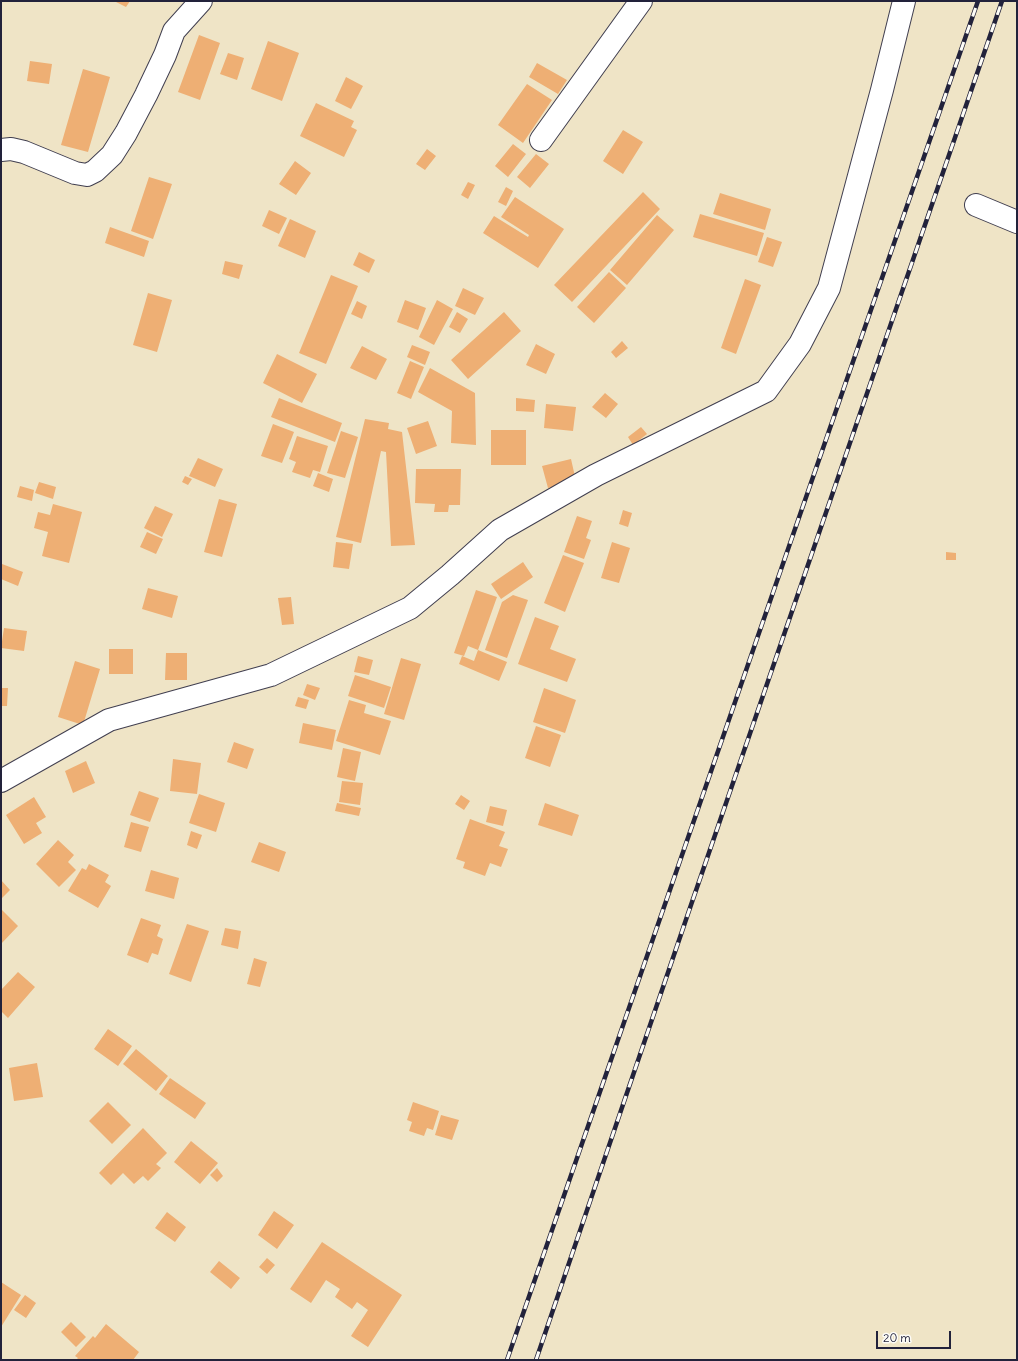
<!DOCTYPE html>
<html>
<head>
<meta charset="utf-8">
<style>
	body { margin:0 }
	#map { position:relative; width:1018px; height:1361px; overflow:hidden; background:#efe4c6; font-family:Delius,sans-serif }
	canvas { display:block }
	.frame { position:absolute; inset:0; border:2px solid #22223b; pointer-events:none }
	.scale { position:absolute; left:876px; top:1331px; width:75px; height:18px; box-sizing:border-box; border:2px solid #22223b; border-top:0; padding-left:5px; font-size:12px; line-height:14px; white-space:nowrap; color:#22223b; -webkit-text-stroke:3px #fdfcf7; paint-order:stroke }
</style>
</head>
<body>
<div id="map">
<canvas width="1018" height="1361"></canvas>
<div class="frame"></div>
<div class="scale">20 m</div>
</div>
<script>
const ctx = document.querySelector('canvas').getContext('2d');
ctx.lineJoin = 'round';
function paint(path, color) { ctx.fillStyle = color; ctx.fill(path, 'evenodd'); }
const poly = rows => new Path2D(rows.map(r => 'M' + r).join(''));
function stroke(path, color, width, dash) { ctx.strokeStyle = color; ctx.lineWidth = width; ctx.lineCap = dash ? 'butt' : 'round'; ctx.setLineDash(dash || []); ctx.stroke(path); }
paint(poly([
	[114,1,130,1,126,7],
	[199,35,220,43,200,100,178,92],
	[268,41,299,53,282,101,251,89],
	[228,53,244,58,237,80,220,74],
	[30,61,52,64,49,84,27,81],
	[537,63,567,80,558,94,529,77],
	[83,69,110,77,88,152,61,145],
	[346,77,363,86,351,109,335,101],
	[527,84,552,100,523,143,498,125],
	[316,103,354,121,351,127,357,130,344,157,300,136],
	[623,130,643,142,623,174,603,161],
	[513,144,526,154,508,177,495,166],
	[427,149,436,156,425,170,416,164],
	[536,154,549,164,530,188,517,177],
	[295,161,311,173,296,195,279,184],
	[149,177,172,184,153,239,131,231],
	[468,182,475,185,468,199,461,195],
	[506,187,513,191,506,206,498,202],
	[643,192,660,209,572,302,554,285],
	[720,193,771,209,765,230,713,214],
	[515,197,564,229,538,268,483,233,494,216,528,237,529,235,501,217],
	[269,210,287,218,279,234,262,226],
	[700,214,764,233,757,256,693,237],
	[657,215,674,230,627,285,610,270],
	[290,219,316,231,305,258,278,246],
	[110,227,149,241,144,257,105,243],
	[767,237,782,242,773,267,758,262],
	[359,252,375,260,369,273,353,265],
	[225,261,243,265,239,279,222,274],
	[609,272,626,288,594,323,577,307],
	[331,275,358,286,326,364,299,353],
	[745,279,761,285,736,354,721,348],
	[463,288,484,298,475,315,455,306],
	[148,293,172,300,157,352,133,345],
	[405,300,426,308,418,330,397,322],
	[437,300,453,309,434,345,419,337],
	[357,301,367,306,362,319,351,314],
	[457,312,468,319,460,333,449,327],
	[504,312,521,331,468,379,451,360],
	[622,341,628,348,616,358,611,352],
	[536,344,555,354,546,374,526,365],
	[412,345,430,352,425,365,407,357],
	[362,346,387,359,376,380,350,368],
	[277,354,317,374,302,403,263,383],
	[410,361,424,367,411,399,397,393],
	[430,368,475,393,476,445,451,443,452,411,418,392],
	[605,393,618,404,606,418,592,407],
	[279,398,342,423,335,442,271,417],
	[516,398,535,400,534,412,516,411],
	[546,404,576,407,573,431,544,428],
	[365,419,389,423,388,429,402,432,415,545,391,546,386,452,381,451,361,543,336,537],
	[428,421,437,446,416,454,407,428],
	[273,424,294,432,282,463,261,456],
	[641,427,647,434,633,445,628,437],
	[491,430,526,430,526,465,491,465],
	[341,431,358,437,345,478,327,473],
	[297,436,328,446,320,472,313,470,310,478,292,472,296,462,289,459],
	[198,458,223,469,215,487,189,476],
	[571,459,576,481,548,488,542,466],
	[416,469,461,469,460,505,449,505,448,512,434,512,435,504,415,503],
	[318,473,333,479,329,492,313,486],
	[185,476,192,479,188,485,182,482],
	[39,482,56,487,53,499,35,493],
	[20,486,34,490,32,501,17,497],
	[219,499,237,504,222,557,204,552],
	[53,504,82,512,69,563,42,556,48,532,34,528,38,512,50,515],
	[155,506,173,514,162,537,144,528],
	[623,510,632,513,628,527,619,524],
	[577,516,592,521,586,538,591,540,584,559,564,552],
	[147,532,163,539,156,554,140,547],
	[336,542,353,544,349,569,333,567],
	[612,542,630,548,619,583,601,578],
	[946,552,956,553,956,560,946,560],
	[563,555,584,563,565,612,544,603],
	[523,562,533,577,501,599,491,584],
	[2,564,23,572,18,586,1,579],
	[148,588,178,596,172,618,142,609],
	[476,590,497,597,478,650,468,646,464,656,454,653],
	[513,595,528,600,507,658,485,650,502,602],
	[291,597,294,624,282,625,278,598],
	[535,617,559,626,550,649,576,659,567,682,518,664],
	[4,628,27,631,24,651,1,648],
	[109,649,133,649,133,674,109,674],
	[478,650,507,662,499,681,459,664,462,656,474,661],
	[166,653,187,653,187,680,165,680],
	[358,656,373,660,369,675,354,672],
	[401,658,421,664,404,720,384,714],
	[75,661,100,669,83,725,58,717],
	[355,675,391,687,384,708,348,696],
	[307,684,320,688,315,700,303,695],
	[1,688,8,688,7,706,1,706],
	[544,688,576,700,565,733,533,722],
	[298,697,309,700,306,709,295,706],
	[349,700,366,705,364,713,391,721,380,755,336,741],
	[303,723,336,730,332,750,299,743],
	[536,726,561,735,550,767,525,758],
	[234,742,254,749,247,769,227,762],
	[343,748,361,752,355,781,337,777],
	[173,759,201,763,197,794,170,791],
	[86,761,95,783,73,793,65,771],
	[342,781,363,783,360,805,339,802],
	[139,791,159,798,150,822,130,815],
	[199,794,225,803,216,832,189,823],
	[461,795,470,801,464,810,455,804],
	[34,797,46,817,36,823,42,833,24,844,6,815],
	[337,803,361,808,359,816,335,811],
	[545,803,579,815,572,836,538,825],
	[490,806,507,810,503,826,486,822],
	[470,819,505,832,499,846,508,849,501,867,490,863,485,876,463,868,465,862,456,859],
	[131,822,149,827,141,852,124,847],
	[191,831,202,835,197,849,187,845],
	[58,840,74,855,68,862,76,870,59,887,36,864],
	[259,842,286,852,279,872,251,862],
	[89,864,109,875,105,882,111,886,98,908,68,891,82,868,86,870],
	[151,870,179,878,174,899,145,891],
	[1,880,10,890,1,899],
	[1,909,18,926,1,944],
	[141,918,161,925,157,936,163,939,158,955,152,953,148,963,127,955],
	[187,924,209,931,191,982,169,974],
	[225,928,241,931,238,949,221,945],
	[254,958,267,962,260,987,247,984],
	[18,972,35,987,8,1018,1,1011,1,990],
	[108,1029,132,1046,118,1066,94,1049],
	[136,1049,168,1076,156,1091,123,1064],
	[37,1063,43,1097,14,1101,9,1068],
	[170,1078,206,1103,195,1119,159,1094],
	[108,1102,131,1125,112,1144,89,1121],
	[413,1102,439,1111,433,1130,427,1128,424,1136,409,1131,412,1122,407,1120],
	[441,1115,459,1120,452,1140,435,1135],
	[143,1128,167,1153,156,1164,161,1168,148,1181,143,1176,134,1184,123,1173,111,1185,99,1173],
	[191,1141,218,1163,200,1184,174,1162],
	[217,1168,223,1176,217,1182,210,1175],
	[274,1211,294,1225,277,1249,258,1235],
	[167,1212,186,1227,175,1242,155,1228],
	[322,1242,402,1295,368,1347,351,1336,368,1310,357,1302,352,1309,335,1297,340,1289,326,1280,311,1303,290,1289],
	[267,1258,275,1265,267,1274,259,1267],
	[219,1261,240,1278,231,1289,210,1272],
	[1,1282,21,1295,1,1327],
	[25,1295,36,1303,26,1318,14,1310],
	[71,1322,86,1337,76,1347,61,1332],
	[106,1324,139,1352,133,1360,76,1360,78,1358,75,1356,93,1336,95,1338]
]), '#eeaf74');
const minor = poly([
	[541,140,641,1],
	[1,150,11,149,24,152,75,173,87,175,95,171,112,155,126,133,146,95,165,55,174,31,201,1],
	[976,205,1017,222],
	[1,781,109,720,271,675,410,608,450,575,500,530,596,475,766,391,800,344,829,288,882,90,904,1]
]);
stroke(minor, '#413f50', 24);
stroke(minor, '#fff', 22);
const rail = poly([
	[507,1360,978,1],
	[536,1360,692,902,1002,1]
]);
stroke(rail, '#22223b', 4.5);
stroke(rail, '#fdfcf7', 3, [9]);
</script>
</body>
</html>
